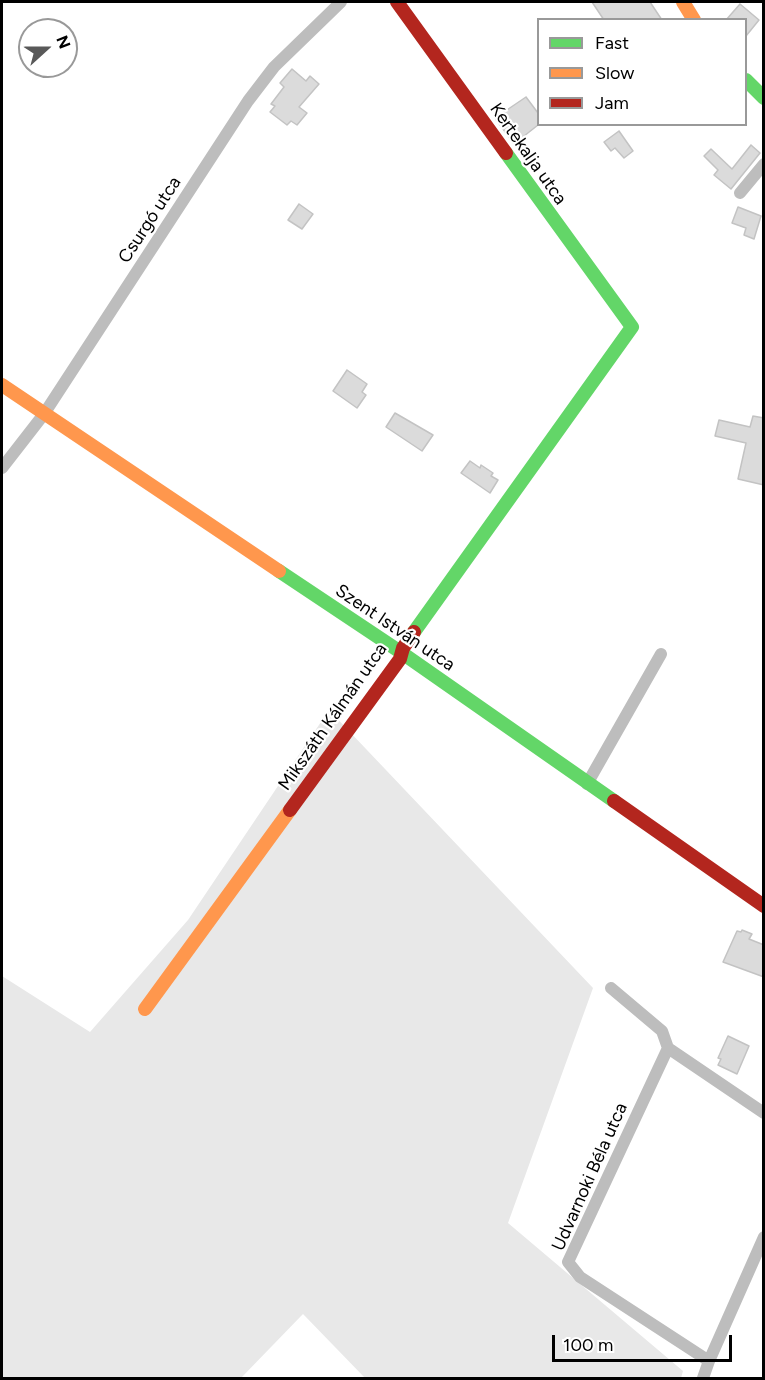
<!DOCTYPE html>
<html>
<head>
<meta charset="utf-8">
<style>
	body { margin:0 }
	#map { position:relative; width:765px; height:1380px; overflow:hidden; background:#fff; font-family:Figtree,sans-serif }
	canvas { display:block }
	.frame { position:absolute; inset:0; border:3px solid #000; pointer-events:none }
	.legend { position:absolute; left:537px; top:18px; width:210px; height:108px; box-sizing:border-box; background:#fff; border:2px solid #999; margin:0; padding:8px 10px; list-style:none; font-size:18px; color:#000 }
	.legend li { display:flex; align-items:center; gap:12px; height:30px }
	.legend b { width:30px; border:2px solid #999 }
	.north { position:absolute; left:18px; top:18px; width:60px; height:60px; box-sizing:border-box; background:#fff; border:2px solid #999; border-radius:50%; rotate:69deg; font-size:16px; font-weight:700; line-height:24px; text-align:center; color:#000 }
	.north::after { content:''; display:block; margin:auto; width:21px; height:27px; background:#595959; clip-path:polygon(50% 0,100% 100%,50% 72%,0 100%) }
	.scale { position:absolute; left:552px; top:1335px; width:180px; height:27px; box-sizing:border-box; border:3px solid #000; border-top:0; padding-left:8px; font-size:18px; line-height:21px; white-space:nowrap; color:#000; -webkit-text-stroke:4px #fff; paint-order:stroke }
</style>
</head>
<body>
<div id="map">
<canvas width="765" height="1380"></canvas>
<div class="frame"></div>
<ul class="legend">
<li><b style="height:8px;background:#63d668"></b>Fast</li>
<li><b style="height:8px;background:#ff974d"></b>Slow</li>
<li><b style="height:8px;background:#b3261e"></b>Jam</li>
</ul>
<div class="north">N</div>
<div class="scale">100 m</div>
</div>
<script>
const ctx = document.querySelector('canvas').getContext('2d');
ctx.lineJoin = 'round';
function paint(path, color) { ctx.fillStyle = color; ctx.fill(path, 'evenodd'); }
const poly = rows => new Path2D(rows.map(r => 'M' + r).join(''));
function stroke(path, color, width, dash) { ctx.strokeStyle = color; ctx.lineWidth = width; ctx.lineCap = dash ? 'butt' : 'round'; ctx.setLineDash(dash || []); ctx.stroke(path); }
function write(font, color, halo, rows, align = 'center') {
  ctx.font = font + ' Figtree,sans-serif'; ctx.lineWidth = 4.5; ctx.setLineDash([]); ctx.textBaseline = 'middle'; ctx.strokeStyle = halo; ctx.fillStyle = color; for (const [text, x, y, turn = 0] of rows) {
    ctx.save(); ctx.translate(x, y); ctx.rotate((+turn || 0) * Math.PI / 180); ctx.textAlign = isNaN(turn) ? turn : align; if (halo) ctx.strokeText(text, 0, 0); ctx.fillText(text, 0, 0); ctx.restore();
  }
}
paint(poly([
	[329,710,593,988,508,1223,683,1371,681,1378,365,1378,303,1314,241,1378,2,1378,2,976,90,1032,188,920]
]), '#e8e8e8');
const building = poly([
	[592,2,650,2,662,20,604,20,592,2],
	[740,4,759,20,746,36,746,20,726,20,740,4],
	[292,69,306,81,310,76,319,84,299,107,307,113,297,125,291,121,287,125,270,112,275,106,271,104,284,87,280,83,292,69],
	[526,97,538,113,538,125,514,144,495,118,526,97],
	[619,131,633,151,624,158,615,148,611,151,604,142,619,131],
	[751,145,760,153,731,189,714,175,718,170,704,156,711,149,732,169,751,145],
	[299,204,313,214,302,229,288,220,299,204],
	[738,207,761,216,754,239,744,235,746,228,732,223,738,207],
	[347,370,367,384,362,392,366,395,357,408,333,391,347,370],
	[395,413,433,435,422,451,386,427,395,413],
	[753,416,764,418,764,485,738,479,746,443,715,436,719,420,750,427,753,416],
	[470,461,480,468,481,465,493,473,491,476,498,480,490,493,461,473,470,461],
	[742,930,752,934,749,939,764,945,764,977,723,962,737,931,741,932,742,930],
	[728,1036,749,1046,737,1074,718,1065,721,1059,718,1058,728,1036]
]);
paint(building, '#dbdbdb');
stroke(building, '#c3c3c3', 1.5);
stroke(poly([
	[740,193,764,164],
	[2,468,44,414,248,101,274,67,341,2],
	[587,784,661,654],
	[611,988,662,1031,668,1048],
	[709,1361,580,1277,568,1262,668,1048,764,1113],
	[703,1378,709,1361,764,1237]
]), '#bdbdbd', 12);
stroke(poly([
	[746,80,764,98],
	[279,571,402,653,614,801],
	[414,632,632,327,506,153]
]), '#63d668', 14);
stroke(poly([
	[683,2,694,20],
	[2,385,279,571],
	[145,1009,290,810]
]), '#ff974d', 14);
stroke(poly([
	[397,2,506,153],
	[614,801,764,906],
	[290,810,400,659,403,648,414,632]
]), '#b3261e', 14);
write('18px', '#000', '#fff', [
	["Kertekalja utca",528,154,55],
	["Csurgó utca",150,220,-57],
	["Szent István utca",395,628,34],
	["Mikszáth Kálmán utca",333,717,-55],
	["Udvarnoki Béla utca",590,1177,-66]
]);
</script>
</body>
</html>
